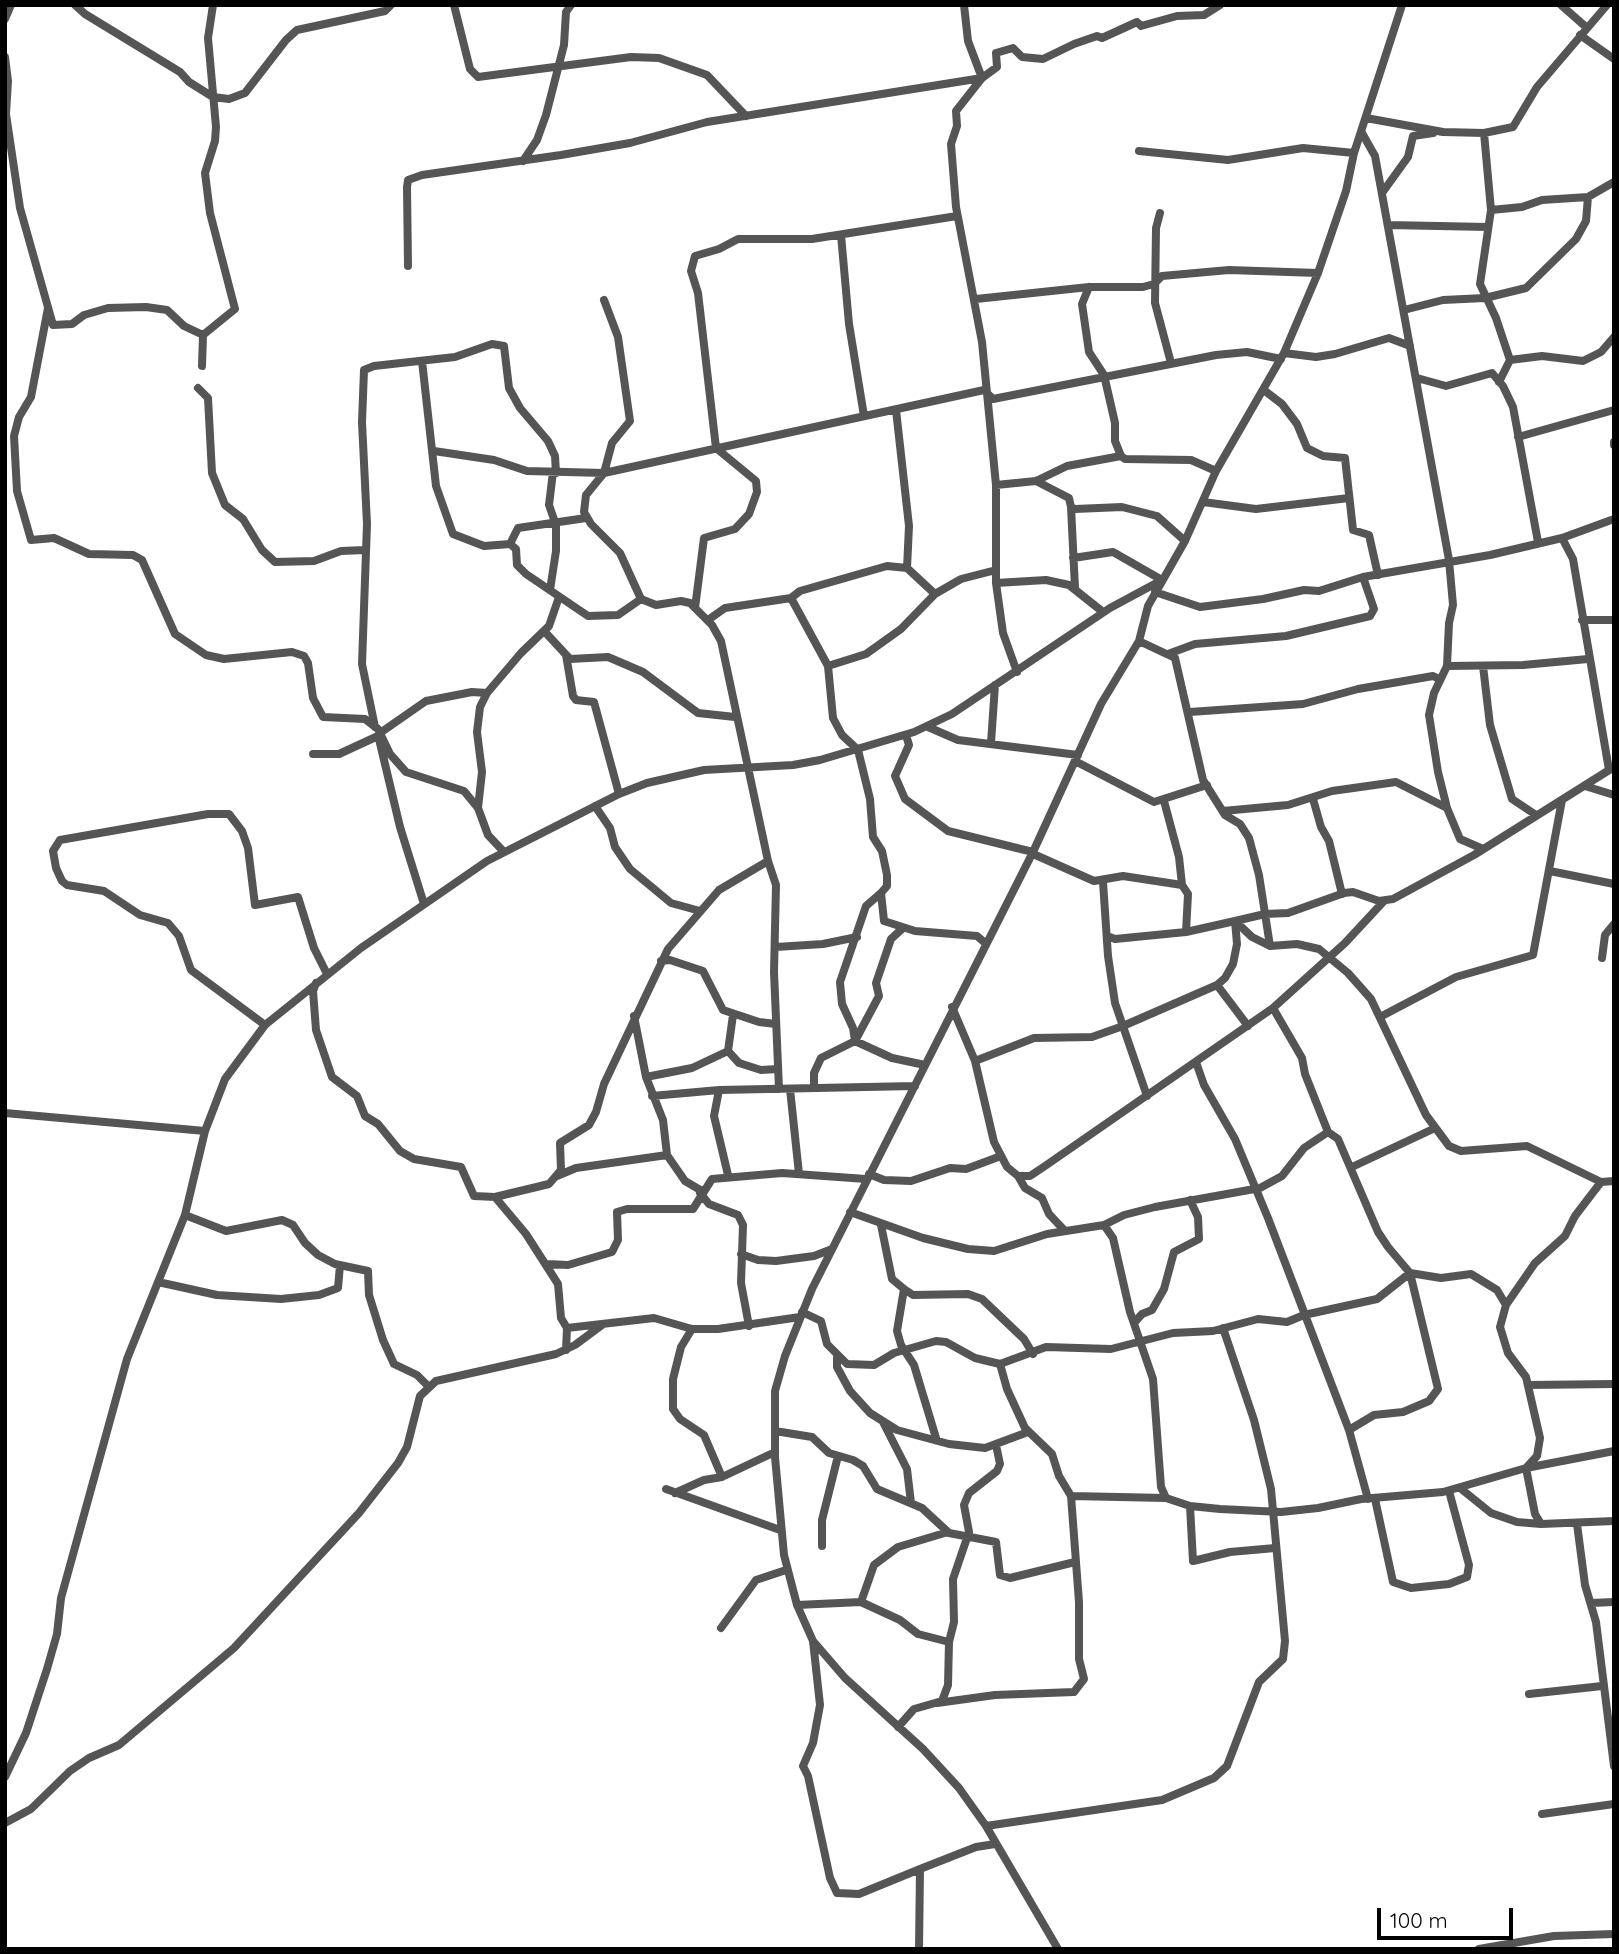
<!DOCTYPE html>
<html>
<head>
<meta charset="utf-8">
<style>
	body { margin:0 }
	#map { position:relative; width:1619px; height:1954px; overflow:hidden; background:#fff; font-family:Quicksand,sans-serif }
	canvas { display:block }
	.frame { position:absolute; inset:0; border:7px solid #000; pointer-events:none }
	.scale { position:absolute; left:1377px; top:1908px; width:136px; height:32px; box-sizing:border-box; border:4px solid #000; border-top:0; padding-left:9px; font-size:21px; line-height:24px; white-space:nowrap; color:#000; -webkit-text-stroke:5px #fff; paint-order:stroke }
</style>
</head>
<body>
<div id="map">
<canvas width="1619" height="1954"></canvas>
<div class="frame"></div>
<div class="scale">100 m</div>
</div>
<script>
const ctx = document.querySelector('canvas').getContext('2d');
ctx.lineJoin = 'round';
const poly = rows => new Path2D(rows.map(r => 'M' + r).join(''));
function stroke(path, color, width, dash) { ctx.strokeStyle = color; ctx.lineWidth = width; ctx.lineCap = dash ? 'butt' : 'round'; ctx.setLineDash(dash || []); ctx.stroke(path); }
stroke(poly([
	[75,5,85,14,180,72,189,82,213,97,229,99,245,93,286,40,297,30,385,11,391,5],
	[454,5,470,69,478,77,631,57,659,58,707,75,746,116],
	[964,5,968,41,982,78],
	[1561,5,1586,27],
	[5,19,11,5],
	[1580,35,1614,59],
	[5,57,8,81,6,114,20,208,53,325,72,324,84,315,108,308,146,307,167,310,184,326,203,335],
	[1366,118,1443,132,1484,133,1513,127,1537,87,1607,5],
	[1362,133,1375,156,1449,560,1453,605,1449,623,1447,666,1434,693,1429,715,1438,772,1447,808,1460,839,1483,849],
	[1484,133,1491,210,1480,284,1496,318,1510,360,1499,382],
	[1139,151,1228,160,1303,148,1354,153],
	[523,161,537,140,546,115,564,45,566,12,571,5],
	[1382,193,1408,157,1413,136,1433,133],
	[1491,210,1522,207,1542,200,1588,197,1614,182],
	[1160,213,1156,228,1155,303,1171,363],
	[1388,225,1488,227],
	[841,235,849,324,864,416],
	[408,266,407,187,408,180,422,175,561,155,630,143,707,122,982,78],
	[1089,287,1082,304,1089,352,1104,375,1115,423,1115,441,1121,456,1125,459,1191,460,1216,471],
	[976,299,1089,287,1143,287,1154,284,1162,276,1229,270,1318,273],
	[48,308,31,397,19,417,14,436,17,491,31,540,54,538,89,554,133,555,142,560,175,634,206,655,224,659,292,652,304,656,308,663,313,698,323,717,365,719,378,729,390,754,406,772,464,791,478,808,488,835,504,852],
	[1404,310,1443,300,1485,298,1526,288,1576,239,1586,221,1588,197],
	[1284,353,1316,357,1335,354,1389,338,1410,346],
	[1510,360,1542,356,1583,361,1601,352,1614,337],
	[422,361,436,486,453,534,484,546,510,544,516,549,517,565,526,574,588,616,618,615,641,599],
	[202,366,203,335,235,309,210,213,205,173,215,141,216,127,208,38,213,5],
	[1417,378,1446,386,1492,373,1503,386,1513,407,1538,542],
	[198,388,208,398,212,473,225,505,243,519,262,550,275,562,314,561,341,551,365,550],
	[1265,391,1282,404,1297,424,1307,448,1323,456,1345,458,1353,530,1369,535,1378,575],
	[896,410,909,526,907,568],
	[1518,437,1614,410],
	[1614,442,1614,445],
	[434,451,494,460,527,471,604,473,984,390,993,399,1216,355,1247,352,1281,359],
	[1036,481,1069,498,1071,507,1075,509,1122,507,1157,516,1185,541],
	[996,485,1036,481,1067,466,1121,456],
	[1203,502,1256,509,1349,498],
	[1071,507,1075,588],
	[1562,538,1614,519],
	[510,544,518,528,586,518],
	[996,583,1046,580,1069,585,1103,612],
	[550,590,556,551,556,525,549,505,553,472],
	[1155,592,1200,607,1263,599,1304,590,1319,591,1363,577,1490,555,1562,538,1573,559,1609,770],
	[791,598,828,666,833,718,842,735,858,750,870,799,873,837,882,851,887,875,887,886,881,893,884,921,915,931,977,936,984,942],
	[695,608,704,538,735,529,749,514,757,492,756,481,716,448,698,293,691,271,695,256,719,249,738,239,812,239,957,216],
	[708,620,725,608,791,598,800,591,887,566,907,568,935,594],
	[1582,620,1614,620],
	[545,632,570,659,608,657,643,672,698,713,735,717],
	[1139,641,1175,658,1203,780,1225,815,1240,824,1249,838,1259,875,1270,946],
	[1168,654,1195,644,1286,636,1370,616,1374,609,1363,577],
	[566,655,573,696,576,700,594,702,619,794],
	[828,666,866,654,901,629,935,594,961,579,996,570],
	[1447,666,1523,665,1588,659],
	[1483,666,1490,725,1512,799,1536,815],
	[1017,672,1003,633,996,583,996,485,982,342,956,207,951,144,957,126,956,111,982,78,997,67,996,53,1013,48,1022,57,1043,59,1074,44,1097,36,1102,38,1137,22,1141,26,1177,16,1204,15,1220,5],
	[1190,712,1303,704,1358,689,1433,676,1439,679],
	[375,727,362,664,367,524,362,422,364,370,374,366,455,357,492,344,504,346,509,388,520,408,548,441,555,456,556,473],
	[928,727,958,740,1078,755],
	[380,733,426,701,472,692,487,693],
	[906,735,909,745,895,776,905,799,948,831,1033,852],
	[379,739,400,827,424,904],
	[991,743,995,685],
	[313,754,339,754,378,736],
	[1075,761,1154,802,1207,785],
	[1585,786,1614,795],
	[1313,799,1321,827,1329,841,1342,894],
	[1164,801,1179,857,1182,885],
	[595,806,610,828,615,847,630,869,671,903,700,911],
	[478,808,482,772,477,732,480,707,487,693,521,653,549,626,559,597],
	[1223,811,1288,805,1332,791,1396,782,1447,808],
	[1031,853,1094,881,1123,876,1182,885,1188,894,1186,932,1235,921,1252,937,1270,946,1297,944,1319,949,1348,973,1371,999,1426,1115,1449,1146,1461,1151,1527,1146,1601,1182,1614,1181],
	[768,861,776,885,774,972,779,1089],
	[1550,871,1614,884],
	[1103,882,1108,956,1115,1003,1147,1096],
	[903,928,891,939,876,983,879,996,855,1041,892,1058,925,1065],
	[1107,936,1115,939,1186,932],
	[776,947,823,944,857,937],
	[1602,958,1605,935,1614,924],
	[661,961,670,960,703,971,723,1010,759,1022,776,1024],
	[316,983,313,991,316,1030,332,1077,357,1096,365,1116,378,1124,400,1151,414,1159,461,1167,474,1196,495,1197,526,1234,558,1284,561,1318,567,1328,654,1318,692,1329,718,1329,800,1317],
	[1217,985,1248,1026],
	[952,1007,975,1061,1034,1038,1092,1037,1123,1026,1217,985,1225,978,1233,964,1237,944,1235,921,1265,914,1288,913,1344,893,1353,892,1379,901,1393,899,1474,855,1614,767],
	[1273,1008,1302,1058,1305,1074,1328,1132,1338,1139,1378,1232,1388,1247,1410,1273,1441,1278,1471,1274,1497,1290,1506,1305],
	[733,1015,728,1051,739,1063,761,1070,778,1069],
	[1380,1017,1456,977,1533,955,1562,800],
	[265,1025,191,970,179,936,168,923,140,915,104,891,67,885,62,881,56,868,53,851,60,840,208,814,229,814,242,831,248,848,255,905,298,897,314,948,327,974],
	[975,1061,994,1142,1007,1167,1018,1176,1025,1188,1042,1198,1049,1214,1065,1231],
	[1196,1062,1204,1085,1235,1139,1268,1218,1349,1430,1368,1499],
	[646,1077,692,1068,728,1051],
	[814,1088,814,1073,821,1058,855,1041,853,1028,842,1004,840,982,866,906,881,893],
	[790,1089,799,1174],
	[719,1090,714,1116,728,1175],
	[652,1096,719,1090,915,1086],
	[5,1113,205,1131],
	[667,1155,685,1181,702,1191],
	[1352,1167,1433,1129],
	[869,1174,884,1180,911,1181,950,1168,966,1169,1001,1156],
	[557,1176,576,1168,667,1155,663,1120,646,1077,634,1016],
	[1018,1176,1030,1176,1045,1166,1273,1008,1345,943,1384,901],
	[1601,1182,1575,1216,1565,1236,1535,1263,1506,1305,1500,1327,1508,1353,1526,1377,1540,1438,1537,1456,1526,1468,1535,1514,1541,1524,1614,1521],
	[700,1193,709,1204,738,1215,743,1225,741,1283,749,1326],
	[495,1197,549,1184,561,1170,560,1143,589,1125,596,1112,604,1084,668,949,719,890,768,861,721,641,712,625,690,603,681,601,656,605,641,599,620,553,591,524,584,512,586,495,604,473,612,443,630,421,618,337,604,300],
	[850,1212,923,1238,968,1249,994,1251,1047,1234,1104,1225,1124,1215,1155,1207,1260,1188,1282,1176,1304,1148,1328,1132],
	[185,1215,226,1231,282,1220,293,1225,305,1243,318,1255,335,1264,368,1271,369,1295,383,1340,394,1364,417,1375,429,1387],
	[881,1225,892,1279,904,1289,913,1295,968,1294,982,1299,1024,1339,1033,1354],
	[1104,1225,1113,1238,1130,1312,1153,1379,1161,1487,1166,1498,1190,1506,1220,1509,1281,1512,1318,1508,1361,1499,1443,1492,1526,1468,1614,1451],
	[741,1254,758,1260,776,1261,814,1256,832,1249],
	[547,1264,568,1265,612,1252,618,1240,617,1212,627,1209,693,1209,712,1179,782,1173,866,1179],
	[158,1282,217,1295,281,1299,319,1295,338,1288,340,1265],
	[904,1289,897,1331,901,1345,914,1365,936,1438],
	[802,1312,821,1321,827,1344,847,1364,874,1365,894,1353,936,1341,946,1342,975,1358,1000,1364,1007,1389,1025,1428,1052,1454,1059,1476,1071,1496,1079,1602,1079,1659,1084,1679,1074,1692,995,1695,937,1703],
	[1134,1323,1142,1314,1152,1310,1164,1289,1174,1252,1199,1239,1198,1217,1190,1200],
	[692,1329,681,1347,673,1379,673,1409,680,1419,704,1435,722,1477],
	[566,1350,567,1328],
	[837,1357,837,1367,850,1391,870,1413,897,1430,949,1444,985,1448,1028,1432],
	[1000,1364,1046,1347,1111,1349,1173,1333,1213,1331,1258,1319,1287,1322,1304,1315,1377,1299,1410,1273,1438,1389,1429,1401,1403,1412,1374,1415,1349,1430],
	[1528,1385,1614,1384],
	[883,1422,907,1469,911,1503],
	[775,1431,812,1437,829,1453,853,1460,863,1466,877,1489,922,1508,949,1533,996,1542,1000,1575,1010,1578,1075,1562],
	[1460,1488,1491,1513,1517,1522,1541,1524],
	[666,1489,780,1530],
	[675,1493,704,1480,722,1477,775,1452],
	[1071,1496,1166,1498],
	[1375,1499,1393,1582,1411,1588,1449,1584,1467,1577,1469,1565,1449,1491],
	[1190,1506,1193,1561,1230,1552,1275,1548],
	[1577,1524,1585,1585,1596,1622,1614,1766],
	[822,1546,822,1520,838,1456],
	[861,1602,874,1565,898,1547,948,1532],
	[1591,1603,1614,1602],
	[797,1605,861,1602,900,1620,918,1634,949,1642],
	[721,1628,756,1580,786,1570],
	[813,1641,820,1705,813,1743,803,1766,808,1776,830,1878,837,1893,859,1894,920,1869],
	[1529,1694,1602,1686],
	[898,1727,914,1709,942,1701,948,1685,949,1642,954,1622,953,1579,969,1532,964,1505,969,1493,997,1471,1000,1464,996,1445],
	[5,1777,26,1733,47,1669,57,1634,61,1598,127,1359,185,1215,205,1131,225,1079,265,1025,361,948,487,861,619,794,647,783,704,770,793,765,820,760,914,732,952,714,1110,608,1162,580,1113,552,1073,558],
	[1542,1814,1614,1804],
	[5,1823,31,1809,70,1771,89,1758,119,1745,234,1648,359,1513,398,1463,407,1447,420,1396,436,1381,556,1354,575,1345,602,1325],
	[986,1826,1162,1800,1214,1778,1227,1766,1259,1682,1283,1659,1285,1641,1271,1489,1254,1420,1223,1328],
	[919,1949,920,1869,976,1847,995,1844],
	[1058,1949,986,1826,959,1788,923,1749,845,1678,813,1641,797,1605,784,1555,775,1457,775,1391,785,1356,812,1289,1033,852,1101,704,1139,641,1148,606,1185,541,1216,471,1284,353,1318,273,1346,191,1354,153,1402,5],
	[1479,1949,1554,1936,1614,1934]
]), '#555', 8);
</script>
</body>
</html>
